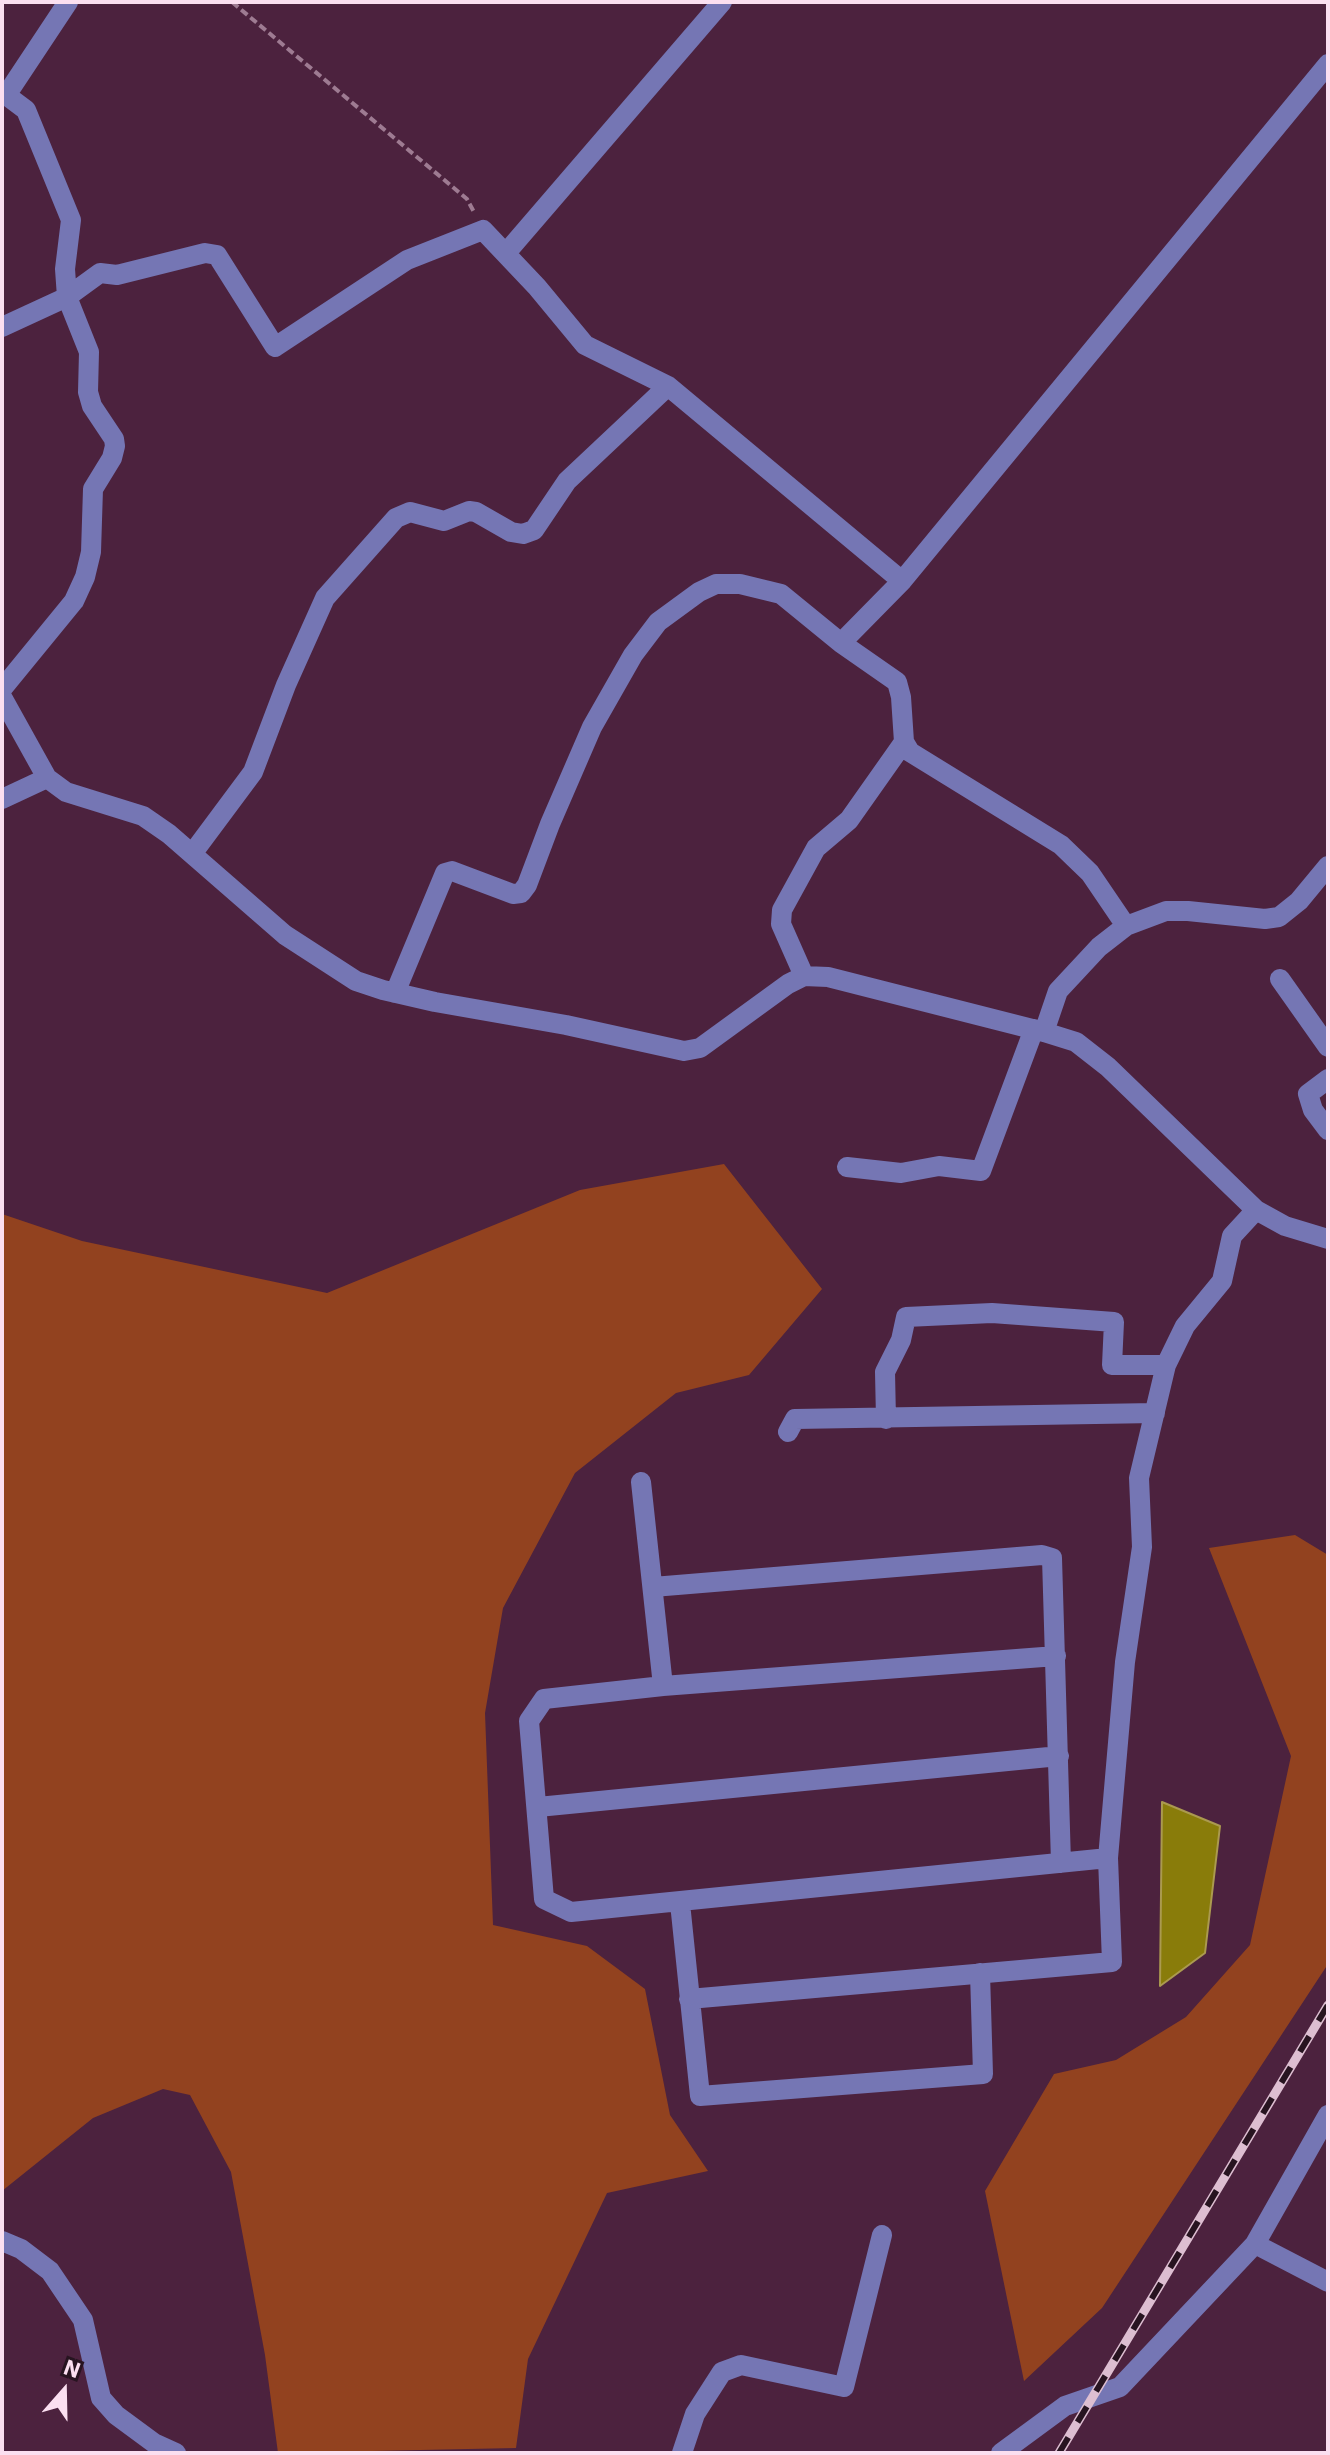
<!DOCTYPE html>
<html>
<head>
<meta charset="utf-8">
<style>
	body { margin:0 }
	#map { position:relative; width:1330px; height:2455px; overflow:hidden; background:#4c223e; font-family:"IBM Plex Sans",sans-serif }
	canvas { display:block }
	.frame { position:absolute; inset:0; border:4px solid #fbdff0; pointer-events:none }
	.north { position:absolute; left:24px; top:2351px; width:80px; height:80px; -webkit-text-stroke:6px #271420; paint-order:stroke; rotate:20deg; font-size:22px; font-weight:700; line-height:32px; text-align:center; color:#fbdff0 }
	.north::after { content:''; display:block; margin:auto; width:28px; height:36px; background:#fbdff0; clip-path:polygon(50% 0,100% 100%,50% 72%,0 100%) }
</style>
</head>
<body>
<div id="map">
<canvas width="1330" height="2455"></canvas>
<div class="frame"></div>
<div class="north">N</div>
</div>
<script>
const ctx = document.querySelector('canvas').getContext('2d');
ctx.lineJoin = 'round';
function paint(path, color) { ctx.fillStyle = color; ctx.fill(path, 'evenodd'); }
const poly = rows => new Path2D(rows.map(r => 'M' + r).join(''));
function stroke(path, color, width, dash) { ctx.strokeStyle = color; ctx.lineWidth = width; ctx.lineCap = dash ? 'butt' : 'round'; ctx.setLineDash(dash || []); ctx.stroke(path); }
paint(poly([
	[724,1164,822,1289,749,1375,676,1393,575,1473,503,1608,485,1713,493,1925,587,1946,645,1989,670,2115,708,2171,607,2193,528,2359,516,2448,278,2453,265,2355,231,2172,190,2095,163,2089,93,2118,2,2191,2,1214,82,1241,327,1293,580,1190],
	[1295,1535,1328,1555,1328,1964,1102,2308,1024,2381,985,2191,1054,2074,1116,2060,1186,2017,1250,1945,1291,1756,1209,1548]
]), '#92421f');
const water = poly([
	[1162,1802,1220,1826,1205,1953,1160,1986,1162,1802]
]);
paint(water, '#897c0a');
stroke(water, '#ab9a4f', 2);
stroke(poly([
	[232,2,467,199,475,214]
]), '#9e7b92', 4, [8, 4]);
stroke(poly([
	[2,92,26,110,71,220,65,269,67,297,89,352,88,392,92,406,114,439,115,446,112,458,93,489,91,552,85,577,74,601,2,689],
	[7,94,68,2],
	[506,253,722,2],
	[2,327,67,297,100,273,117,275,205,253,217,255,275,347,407,260,483,230,537,287,585,345,668,386,902,581],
	[841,643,902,581,1328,64],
	[2,697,47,778,66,792,143,816,169,834,285,935,356,981,383,990,435,1002,566,1025,684,1051,700,1048,788,984,804,976,828,977,1044,1032,1076,1042,1108,1067,1256,1210,1285,1226,1328,1239],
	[2,799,47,778],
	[192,854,253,772,286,685,325,598,396,518,410,512,444,521,469,511,476,512,511,532,523,534,534,530,567,481,668,386],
	[804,976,781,924,782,910,816,848,849,820,904,742],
	[1280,979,1328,1047],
	[395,993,445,873,452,871,513,894,521,893,527,885,550,824,592,727,633,655,658,622,699,592,716,584,740,584,781,594,841,643,897,682,901,697,904,742,910,752,1061,845,1090,873,1126,926],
	[1044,1032,1058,991,1099,947,1126,926,1166,911,1188,911,1265,919,1279,917,1299,901,1328,866],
	[1328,1079,1308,1094,1313,1110,1328,1130],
	[847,1167,901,1173,939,1166,981,1171,1034,1029],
	[886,1419,885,1372,901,1340,906,1317,992,1313,1114,1322,1112,1365,1166,1365],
	[788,1432,795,1419,1155,1413],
	[641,1482,663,1686],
	[653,1587,1042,1555,1052,1558,1061,1863],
	[1056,1656,663,1686,544,1699,529,1721,544,1899,571,1912,1108,1858],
	[538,1807,1059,1756],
	[680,1903,700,2096,983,2074,980,1973],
	[689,1999,1112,1962,1108,1858,1125,1662,1142,1547,1139,1478,1166,1365,1185,1326,1222,1281,1232,1236,1256,1210],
	[2,2241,21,2249,50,2271,83,2320,101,2398,116,2415,154,2443,176,2453],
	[1255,2244,1328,2282],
	[682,2453,695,2414,722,2372,741,2365,844,2387,882,2235],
	[1001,2453,1065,2406,1120,2387,1255,2244,1328,2115]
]), '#7576b4', 20);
const rail = poly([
	[1059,2453,1328,2005]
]);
stroke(rail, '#ddbed1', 9);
stroke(rail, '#271420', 6, [18]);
</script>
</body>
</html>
